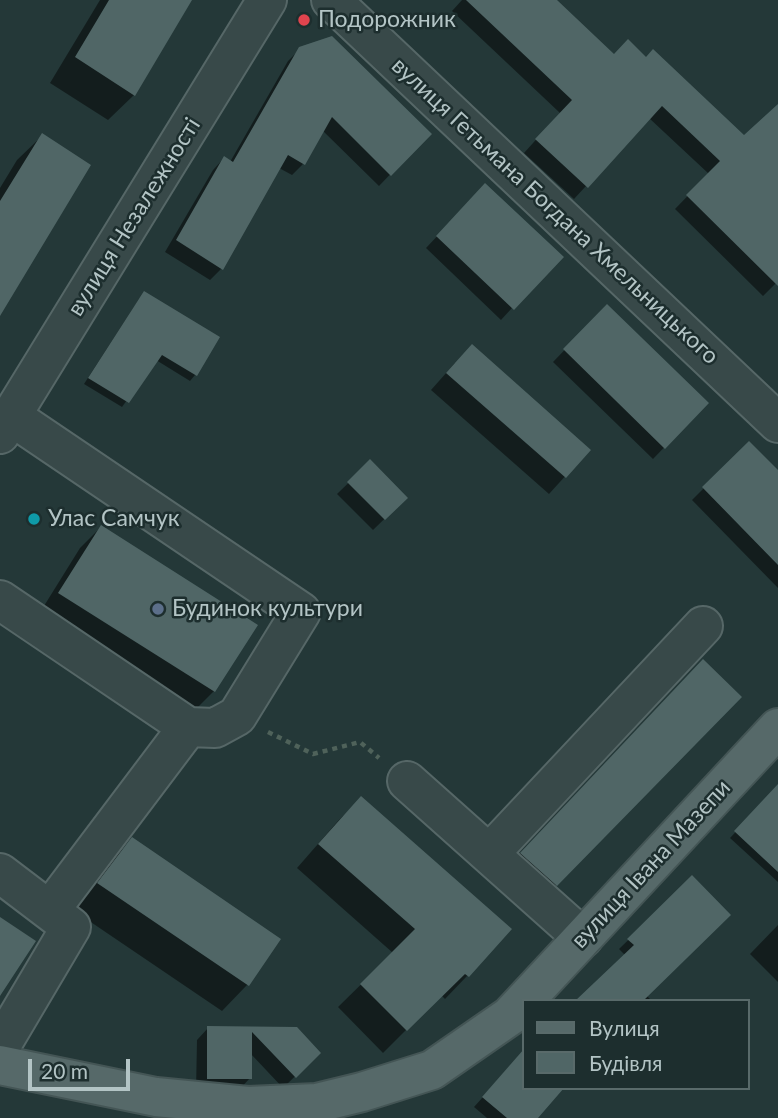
<!DOCTYPE html>
<html>
<head>
<meta charset="utf-8">
<style>
	body { margin:0 }
	#map { position:relative; width:778px; height:1118px; overflow:hidden; background:#243838; font-family:Lato,sans-serif }
	canvas { display:block }
	.legend { position:absolute; left:522px; top:999px; width:228px; height:91px; box-sizing:border-box; background:#1d2e2e; border:2px solid #596a6a; margin:0; padding:9px 12px; list-style:none; font-size:21px; color:#b3c4c5 }
	.legend li { display:flex; align-items:center; gap:14px; height:35px }
	.legend b { width:35px; border:2px solid #596a6a }
	.scale { position:absolute; left:28px; top:1059px; width:102px; height:32px; box-sizing:border-box; border:4px solid #b3c4c5; border-top:0; padding-left:9px; font-size:21px; line-height:24px; white-space:nowrap; color:#b3c4c5; -webkit-text-stroke:5px #1d2e2e; paint-order:stroke }
</style>
</head>
<body>
<div id="map">
<canvas width="778" height="1118"></canvas>
<ul class="legend">
<li><b style="height:9px;background:#566969"></b>Вулиця</li>
<li><b style="height:19px;background:#506666"></b>Будівля</li>
</ul>
<div class="scale">20 m</div>
</div>
<script>
const ctx = document.querySelector('canvas').getContext('2d');
ctx.lineJoin = 'round';
function paint(path, color) { ctx.fillStyle = color; ctx.fill(path, 'evenodd'); }
const poly = rows => new Path2D(rows.map(r => 'M' + r).join(''));
function stroke(path, color, width, dash) { ctx.strokeStyle = color; ctx.lineWidth = width; ctx.lineCap = dash ? 'butt' : 'round'; ctx.setLineDash(dash || []); ctx.stroke(path); }
function write(font, color, halo, rows, align = 'center') {
  ctx.font = font + ' Lato,sans-serif'; ctx.lineWidth = 5; ctx.setLineDash([]); ctx.textBaseline = 'middle'; ctx.strokeStyle = halo; ctx.fillStyle = color; for (const [text, x, y, turn = 0] of rows) {
    ctx.save(); ctx.translate(x, y); ctx.rotate((+turn || 0) * Math.PI / 180); ctx.textAlign = isNaN(turn) ? turn : align; if (halo) ctx.strokeText(text, 0, 0); ctx.fillText(text, 0, 0); ctx.restore();
  }
}
paint(poly([
	[100,0,190,0,134,95,108,120,50,83],
	[462,0,555,0,614,56,646,59,744,138,778,105,778,281,763,296,675,209,709,174,649,118,574,199,524,153,560,113,452,11],
	[300,49,429,134,379,186,322,130,303,164,292,175,279,168,221,269,210,280,165,252,213,170,224,158,230,162,288,61],
	[43,135,0,312,0,188,17,160],
	[474,197,512,308,501,320,426,248],
	[144,293,218,338,195,375,190,381,156,360,122,407,84,384,139,299],
	[607,306,707,403,653,459,553,362],
	[455,363,589,450,549,494,431,390],
	[749,443,778,473,778,588,692,500],
	[370,462,406,498,373,530,337,494],
	[101,527,256,625,214,691,193,712,39,614,80,548],
	[677,687,740,697,531,910,496,879],
	[778,787,778,882,730,838],
	[361,798,509,929,467,976,445,999,441,995,383,1053,338,1007,393,953,297,868,338,821],
	[132,840,279,939,247,985,222,1011,73,910,107,865],
	[692,878,646,995,651,1000,577,1001,625,955,619,949],
	[778,925,778,982,750,954],
	[208,1028,296,1029,319,1053,283,1088,250,1053,250,1078,239,1090,196,1090,197,1040],
	[524,1051,524,1088,535,1118,487,1118,474,1107]
]), '#0007');
paint(poly([
	[109,0,192,0,135,96,75,57],
	[466,0,557,0,614,54,628,39,646,57,653,49,744,135,778,104,778,286,686,195,720,161,662,106,588,188,535,139,572,100],
	[332,36,432,134,391,176,332,117,305,165,288,155,223,270,176,240,224,156,233,162,299,47],
	[42,133,91,165,0,316,0,201],
	[485,183,564,257,514,310,436,236],
	[144,291,220,337,197,376,162,355,129,403,88,378],
	[607,304,709,403,665,449,563,349],
	[472,344,591,450,566,478,446,373],
	[749,441,778,470,778,565,702,487],
	[370,459,408,498,385,520,347,482],
	[101,525,258,625,215,692,58,593],
	[703,659,742,697,557,886,520,853],
	[778,784,778,872,734,831],
	[361,796,512,929,469,977,465,974,407,1031,360,984,415,929,318,844],
	[132,837,281,939,249,986,97,883],
	[692,875,731,915,643,1001,575,1001,634,945,627,939],
	[0,917,36,941,0,996],
	[207,1026,297,1027,321,1053,296,1078,252,1032,252,1079,207,1079],
	[524,1049,524,1088,564,1088,538,1118,507,1118,482,1097]
]), '#506666');
const minor = poly([
	[331,0,778,423],
	[11,416,301,612,237,716,215,728,188,727,50,910],
	[0,434,267,0],
	[0,600,188,727],
	[407,781,583,938],
	[489,854,703,626],
	[0,873,71,927,0,1047]
]);
const major = poly([
	[524,1001,778,728],
	[0,1065,156,1097,248,1106,317,1103,362,1092,432,1070,510,1016,524,1001]
]);
stroke(minor, '#566767', 42);
stroke(major, '#455', 42);
stroke(poly([
	[268,732,313,754,360,742,379,758]
]), '#4f625a', 4.5, [5, 5]);
stroke(minor, '#384949', 38);
stroke(major, '#566969', 38);
for (const [x, y, r, color] of [
	[304,20,7,"#e0444e"],
	[34,519,7,"#0f9aa8"],
	[158,609,7,"#5c6f8a"]
]) { const dot = new Path2D(); dot.arc(x, y, r, 0, 2 * Math.PI); ctx.fillStyle = color; ctx.fill(dot); stroke(dot, '#1d2e2e', 2.5); }
write('23px', '#b3c4c5', '#1d2e2e', [
	["Подорожник",318,20],
	["Улас Самчук",48,519],
	["Будинок культури",172,609]
], 'left');
write('23px', '#b3c4c5', '#1d2e2e', [
	["вулиця Гетьмана Богдана Хмельницького",555,211,43],
	["вулиця Незалежності",134,217,-58],
	["вулиця Івана Мазепи",651,864,-47]
]);
</script>
</body>
</html>
